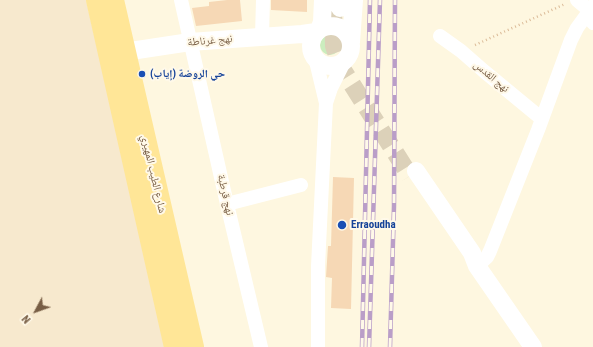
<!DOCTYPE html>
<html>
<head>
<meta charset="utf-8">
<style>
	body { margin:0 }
	#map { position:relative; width:593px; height:347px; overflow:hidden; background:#fef7e0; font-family:"Roboto Condensed",sans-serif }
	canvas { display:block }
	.north { position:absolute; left:16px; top:291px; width:40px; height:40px; -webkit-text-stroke:3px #fff9e9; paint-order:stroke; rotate:229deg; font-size:11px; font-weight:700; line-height:16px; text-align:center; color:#785e45 }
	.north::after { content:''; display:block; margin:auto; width:14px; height:18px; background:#785e45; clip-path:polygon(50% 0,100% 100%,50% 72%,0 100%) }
</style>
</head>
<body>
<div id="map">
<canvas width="593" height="347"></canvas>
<div class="north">N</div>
</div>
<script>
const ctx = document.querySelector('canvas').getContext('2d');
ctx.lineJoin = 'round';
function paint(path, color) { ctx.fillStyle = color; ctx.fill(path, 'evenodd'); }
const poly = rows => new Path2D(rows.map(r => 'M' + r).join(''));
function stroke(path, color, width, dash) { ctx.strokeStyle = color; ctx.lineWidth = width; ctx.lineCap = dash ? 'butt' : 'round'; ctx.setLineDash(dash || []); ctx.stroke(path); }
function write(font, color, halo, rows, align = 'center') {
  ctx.font = font + ' "Roboto Condensed","Noto Naskh Arabic",sans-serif'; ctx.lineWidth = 4; ctx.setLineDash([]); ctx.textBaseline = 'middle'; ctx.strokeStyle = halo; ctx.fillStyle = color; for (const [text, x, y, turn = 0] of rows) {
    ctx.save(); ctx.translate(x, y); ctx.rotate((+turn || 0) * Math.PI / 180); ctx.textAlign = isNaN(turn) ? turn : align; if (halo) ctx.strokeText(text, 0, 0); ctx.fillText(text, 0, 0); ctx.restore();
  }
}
paint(poly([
	[0,0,86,0,167,347,0,347]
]), '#f7e9ce');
paint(poly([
	'320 45a10 10 0 1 1 20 0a10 10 0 1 1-20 0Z'
]), '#cbedbe');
paint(poly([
	[227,0,240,0,242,21,196,26,192,8,209,6,209,2],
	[271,0,307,0,307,12,271,10],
	[333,177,354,178,351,309,331,308,332,278,326,277,328,246,331,246]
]), '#f6d8b5');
stroke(poly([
	[333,8,334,46,341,67,410,176]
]), '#dcd1b9', 18, [18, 9]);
stroke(poly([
	[475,45,565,4]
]), '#dbbb98', 2.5, [1, 3]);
stroke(poly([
	[181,0,227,204,261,347],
	[577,0,589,10,593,23],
	[262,36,263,0],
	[440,36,461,51,485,72,542,119],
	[315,57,326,103,318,266,318,347],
	[326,103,331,88,345,60],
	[227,204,301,185],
	[477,266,487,257,490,251,538,130,571,40,577,28,593,6]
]), '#fff', 14);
stroke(poly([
	[340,8,340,0],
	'311 46a20 20 0 1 1 40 0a20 20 0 1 1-40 0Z',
	[319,30,322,22,323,0],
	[351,42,354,0],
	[124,52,190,42,302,34,316,32],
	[416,171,472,253,477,266,533,347]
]), '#fff', 18);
stroke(poly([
	[97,0,175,347],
	[113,0,193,347]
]), '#ffe697', 22);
const rail = poly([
	[362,347,370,0],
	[369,347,380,0],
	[390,347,394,206,395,0]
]);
stroke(rail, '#ba9ec8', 4.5);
stroke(rail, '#fff9e9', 3, [9]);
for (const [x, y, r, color] of [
	[142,74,4,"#1a4fb4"],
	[342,225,5,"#1a4fb4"]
]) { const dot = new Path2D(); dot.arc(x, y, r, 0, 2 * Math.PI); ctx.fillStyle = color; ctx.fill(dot); stroke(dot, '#fff9e9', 1.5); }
write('11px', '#785e45', '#fff9e9', [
	["نهج غرناطة",210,41,-5],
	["نهج القدس",491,77,40],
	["شارع الطيب المهيري",153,174,77],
	["نهج قرطبة",225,195,77]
]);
write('bold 11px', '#164399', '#fff9e9', [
	["حي الروضة (إياب)",150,74],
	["Erraoudha",351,225]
], 'left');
</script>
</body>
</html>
